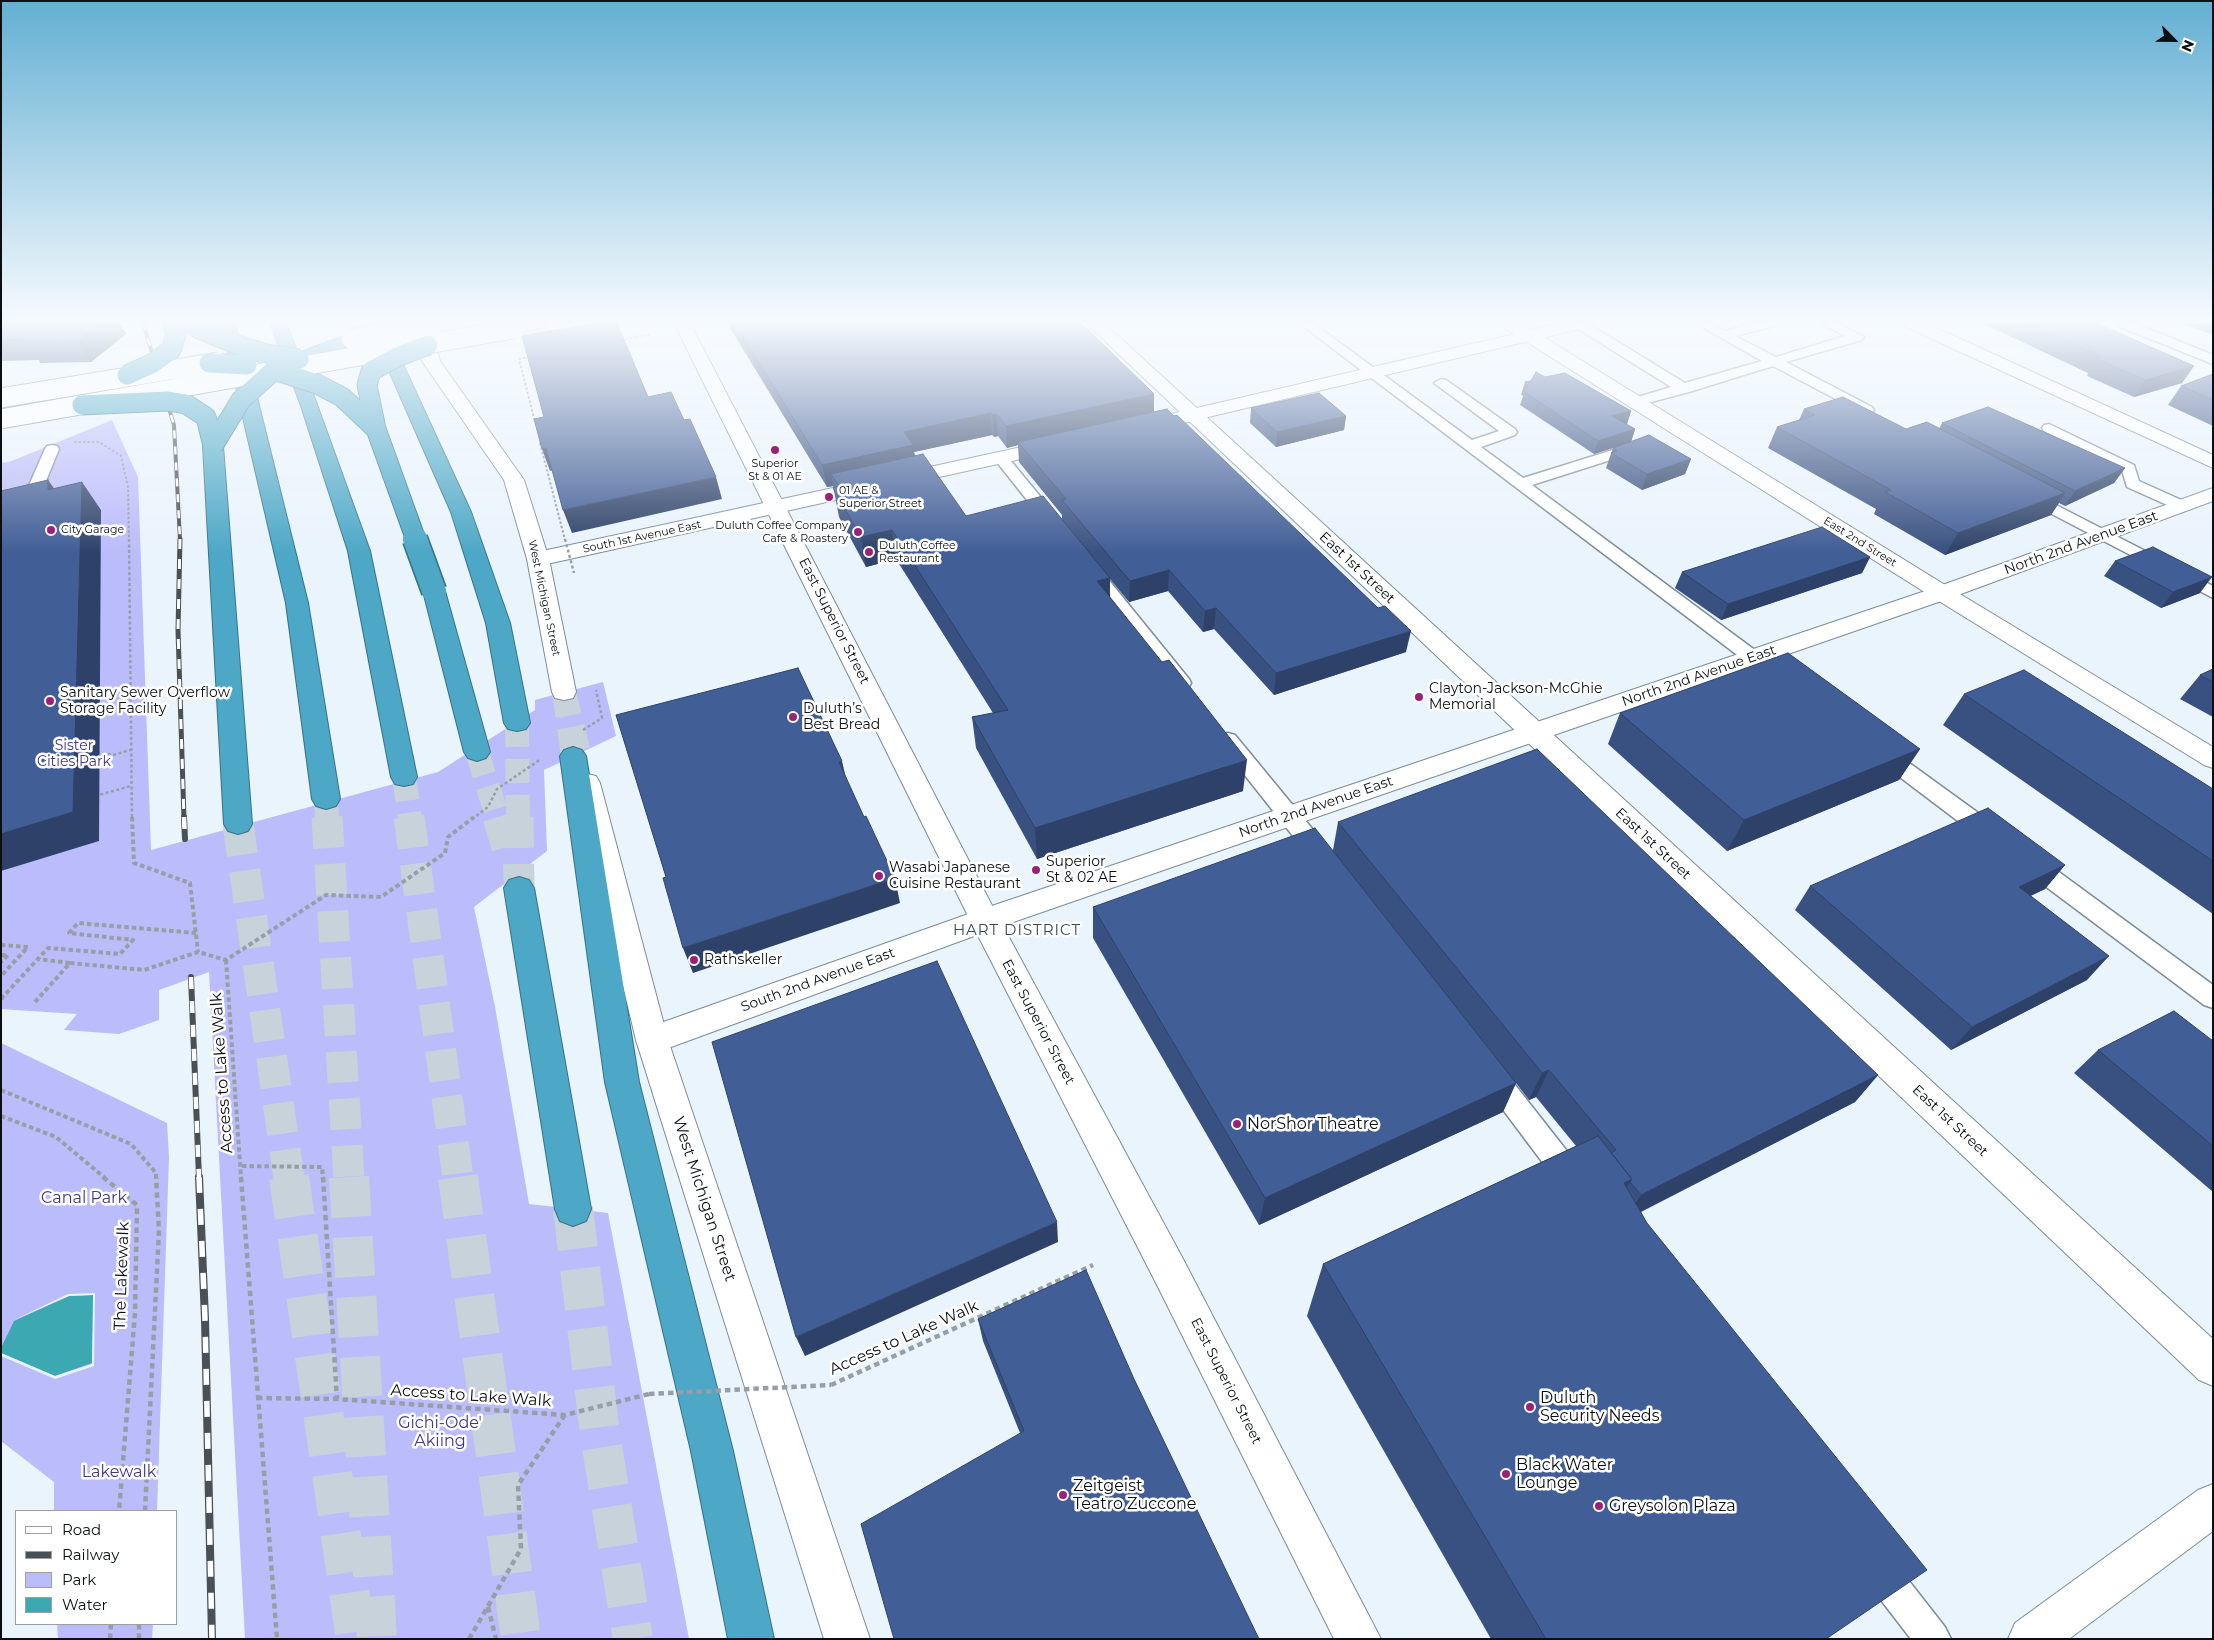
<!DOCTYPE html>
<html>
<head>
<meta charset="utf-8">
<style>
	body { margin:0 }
	#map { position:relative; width:2214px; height:1640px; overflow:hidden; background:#eaf4fd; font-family:Montserrat,sans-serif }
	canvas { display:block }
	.frame { position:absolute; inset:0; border:2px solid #090f13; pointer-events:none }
	.legend { position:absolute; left:15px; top:1510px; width:162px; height:115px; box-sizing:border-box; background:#fff; border:1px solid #9d9fa1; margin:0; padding:6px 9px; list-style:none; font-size:15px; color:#090f13 }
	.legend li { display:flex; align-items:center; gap:10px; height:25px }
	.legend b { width:25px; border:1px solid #9d9fa1 }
	.north { position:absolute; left:2149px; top:15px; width:50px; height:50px; -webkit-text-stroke:4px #fff; paint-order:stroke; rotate:113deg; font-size:14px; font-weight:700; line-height:20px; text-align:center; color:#090f13 }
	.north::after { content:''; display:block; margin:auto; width:18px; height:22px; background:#090f13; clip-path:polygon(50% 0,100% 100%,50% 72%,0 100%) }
</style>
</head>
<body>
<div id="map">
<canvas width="2214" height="1640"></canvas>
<div class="frame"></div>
<ul class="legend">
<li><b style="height:6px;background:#fff"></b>Road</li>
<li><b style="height:6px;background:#495056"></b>Railway</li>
<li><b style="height:14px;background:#bbbcfb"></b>Park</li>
<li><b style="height:14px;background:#3ca8b2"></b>Water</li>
</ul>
<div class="north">N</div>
</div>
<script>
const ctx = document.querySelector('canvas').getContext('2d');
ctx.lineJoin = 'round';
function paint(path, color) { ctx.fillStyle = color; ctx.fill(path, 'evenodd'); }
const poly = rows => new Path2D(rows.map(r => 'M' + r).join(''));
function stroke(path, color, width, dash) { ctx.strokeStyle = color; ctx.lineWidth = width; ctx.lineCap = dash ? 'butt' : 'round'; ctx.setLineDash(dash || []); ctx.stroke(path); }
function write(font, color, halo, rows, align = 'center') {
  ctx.font = font + ' Montserrat,sans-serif'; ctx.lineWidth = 5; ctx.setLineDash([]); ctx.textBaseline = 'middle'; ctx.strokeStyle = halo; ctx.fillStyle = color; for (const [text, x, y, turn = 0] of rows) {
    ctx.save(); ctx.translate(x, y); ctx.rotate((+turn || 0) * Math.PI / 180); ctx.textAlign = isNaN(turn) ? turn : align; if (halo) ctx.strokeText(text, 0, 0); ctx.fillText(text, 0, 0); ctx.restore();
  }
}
paint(poly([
	[112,420,138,477,151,850,438,772,535,710,535,700,603,682,616,736,544,770,547,851,474,907,495,1007,529,1204,608,1213,689,1639,245,1639,209,972,159,990,159,1020,119,1034,64,1030,77,1014,1,1009,1,463,9,462],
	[1,1043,167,1123,169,1157,157,1511,52,1511,1,1444],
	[55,1624,153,1624,152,1639,55,1639]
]), '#bbbcfb');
paint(poly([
	[94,1295,92,1363,55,1376,1,1353,1,1348,14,1321,69,1296]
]), '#3ca8b2');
paint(poly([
	[95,1293,94,1366,55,1379,1,1356,1,1353,55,1376,92,1364,93,1295,69,1296,12,1321,68,1294],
	[1,1441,54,1482,54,1511,16,1511,16,1624,57,1624,58,1639,1,1639]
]), '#eaf4fd');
stroke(poly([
	[564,692,579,753]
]), '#c8d2da', 24, [24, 12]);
stroke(poly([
	[564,692,573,756],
	[517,723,518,819],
	[477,752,498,819],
	[404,777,410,819],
	[326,799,327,819]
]), '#c8d2da', 24, [24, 12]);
stroke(poly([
	[327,817,349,1178],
	[409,817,458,1178],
	[498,817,511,860],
	[518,817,519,888],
	[238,824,289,1178]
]), '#c8d2da', 31, [31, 16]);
stroke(poly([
	[289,1177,356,1639],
	[349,1177,377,1639],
	[458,1177,521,1639],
	[573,1209,600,1434,633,1639]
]), '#c8d2da', 40, [40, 20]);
const service = poly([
	[1299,323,1313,323,1472,440,1499,431,1434,383,1441,379,1446,380,1515,429,1517,432,1515,435,1481,447,1523,478,1632,444,1642,444,1644,447,1642,450,1532,485,1775,665,1777,669,1775,673,1768,675,1761,673,1299,323],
	[1574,323,1587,323,1685,383,1762,361,1695,323,1711,323,1725,331,1754,323,1775,323,1774,326,1735,336,1776,357,1845,336,1821,323,1838,323,1864,337,1862,340,1786,362,1872,407,1874,410,1872,413,1862,413,1773,366,1689,392,1636,406,1631,405,1629,402,1631,399,1671,387,1575,327,1574,323],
	[2117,323,2134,323,2213,355,2213,364,2118,326,2117,323],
	[2049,424,2134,465,2139,481,2188,503,2190,506,2188,509,2182,511,2176,509,2127,487,2122,470,2044,431,2042,428,2044,425,2049,424],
	[52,445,57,446,59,449,35,508,33,511,27,513,21,511,19,508,45,449,47,446,52,445],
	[1001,453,1006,455,1058,518,1060,521,1058,524,1046,524,996,461,993,458,996,455,1001,453],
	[2029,491,2213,586,2213,598,2023,499,2021,496,2023,493,2029,491],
	[1093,567,1099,568,1189,679,1191,683,1189,687,1182,689,1175,687,1084,572,1087,568,1093,567],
	[1228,733,1235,735,1328,848,1331,854,1328,860,1320,862,1312,860,1221,745,1218,740,1221,735,1228,733],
	[1883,747,1890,749,1999,828,2002,834,1999,840,1991,842,1983,840,1876,759,1873,754,1876,749,1883,747],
	[2029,854,2037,856,2213,985,2213,1008,2204,1005,2021,868,2018,862,2021,856,2029,854],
	[1492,1064,1501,1067,1581,1169,1585,1178,1581,1187,1571,1191,1561,1187,1483,1083,1479,1075,1483,1067,1492,1064],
	[1879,1553,1891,1558,1945,1627,1951,1639,1911,1639,1867,1582,1862,1570,1867,1558,1879,1553]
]);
const minor = poly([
	[1562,323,1592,323,1590,327,1584,328,1145,432,1138,430,1136,426,1138,422,1145,420,1562,323],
	[1054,440,1061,442,1064,446,1061,450,538,566,530,564,527,559,530,554,538,552,1054,440],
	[2213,488,2213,501,1950,598,996,928,652,1054,641,1050,636,1040,641,1030,974,912,1934,588,2213,488],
	[2213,1484,2213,1531,2069,1639,2008,1639,2015,1623,2198,1490,2213,1484]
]);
const tertiary = poly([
	[414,323,430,323,440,361,524,480,549,559,576,692,573,698,564,700,555,698,552,692,527,559,504,480,422,361,414,323],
	[517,323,547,323,545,327,539,328,513,334,507,333,505,329,507,325,517,323],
	[674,323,690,323,998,917,1182,1257,1381,1639,1334,1639,1156,1283,970,920,674,323],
	[1086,323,1104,323,2213,1339,2213,1386,2199,1380,1086,323],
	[1501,323,1521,323,1950,588,2213,747,2213,768,2204,765,1934,598,1503,327,1501,323],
	[1904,323,1926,323,2213,455,2213,468,1906,327,1904,323],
	[587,774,596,776,600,783,668,1040,870,1639,824,1639,636,1040,574,783,578,776,587,774]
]);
const motorway = poly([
	[218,323,234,323,246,353,308,603,340,799,336,806,326,809,316,806,312,799,286,603,228,353,218,323],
	[270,323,286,323,298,353,350,334,356,335,358,339,356,343,302,363,370,551,417,777,413,784,404,786,395,784,391,777,348,551,301,406,270,323],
	[368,323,384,323,471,512,510,623,530,723,526,729,517,731,508,729,504,723,486,623,451,512,368,323],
	[213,440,220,442,223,446,252,824,248,831,238,834,228,831,224,824,203,446,206,442,213,440],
	[434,584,442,586,445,591,490,752,486,758,477,761,468,758,464,752,423,591,426,586,434,584],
	[573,747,582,750,586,756,639,1082,733,1451,774,1639,728,1639,691,1451,605,1082,560,756,564,750,573,747],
	[519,877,529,880,534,888,591,1209,586,1221,573,1226,560,1221,555,1209,504,888,509,880,519,877]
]);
stroke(service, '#7d8c99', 3);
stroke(minor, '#7d8c99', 2);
stroke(tertiary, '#7d8c99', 2);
stroke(motorway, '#357288', 2);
stroke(poly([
	[621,340,652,334],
	[74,442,99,442,121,456,128,487,129,540]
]), '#979fa6', 2, [2.5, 2]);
stroke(poly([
	[129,539,132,819],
	[583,730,602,718,596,690],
	[97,752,113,755,130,750],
	[95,796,131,786],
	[472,819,488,807,497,789,541,759]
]), '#979fa6', 2.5, [3, 2.5]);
stroke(poly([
	[132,817,134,863,190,883,198,952],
	[1,945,28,947,1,976],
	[1,955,8,955,1,962],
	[226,960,241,1178],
	[70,963,144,970,198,952,226,960,326,895,381,897,445,853,448,837,474,817],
	[1,999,48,948,120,954,133,940,69,933,78,923,196,933],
	[35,1002,70,963,38,959],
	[1,1090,131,1144,156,1173,156,1178],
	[1,1116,56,1137,105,1178],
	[242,1166,322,1167,323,1178]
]), '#979fa6', 4, [4.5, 3]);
stroke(poly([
	[103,1177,137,1205,135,1313,119,1511],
	[241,1177,277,1639],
	[323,1177,337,1399],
	[831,1385,1093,1265],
	[257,1398,337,1399,565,1415,649,1394],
	[145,1511,159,1230,156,1177],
	[488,1607,496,1639],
	[139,1624,139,1639],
	[110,1639,111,1624],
	[469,1639,521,1549,518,1485,564,1416]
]), '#979fa6', 4.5, [5.5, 4]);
paint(service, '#fff');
paint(minor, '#fff');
paint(tertiary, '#fff');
paint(motorway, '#4da8c7');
const railFar3 = poly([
	[143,323,174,425,180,540]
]);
const railFar2 = poly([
	[180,539,178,630,184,819]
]);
const railFar1 = poly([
	[184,817,185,839],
	[191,977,199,1178]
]);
const rail = poly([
	[199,1177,205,1319,212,1639]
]);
stroke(railFar3, '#495056', 4);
stroke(railFar2, '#495056', 5);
stroke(railFar1, '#495056', 6);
stroke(rail, '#495056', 8);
stroke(railFar3, '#fff', 2.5, [8]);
stroke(railFar2, '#fff', 3, [10]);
stroke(railFar1, '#fff', 4.5, [12]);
stroke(rail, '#fff', 5.5, [16]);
const tertiaryBridge = poly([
	[351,339,438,323],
	[1,398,218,362],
	[1,419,513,329]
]);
const motorwayBridgeFar1 = poly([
	[192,323,199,329,241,346,266,354,299,359],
	[209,363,247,365],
	[274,370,317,384,342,397,376,429,416,540],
	[127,375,153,363,171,350,176,334,172,323],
	[82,405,168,401,186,404,206,417,213,446],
	[376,429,367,385,371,371,397,357,428,345],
	[213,446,241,400,274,370,290,363]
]);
const motorwayBridge = poly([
	[415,539,434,591]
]);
stroke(tertiaryBridge, '#7d8c99', 21, []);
stroke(motorwayBridgeFar1, '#357288', 21, []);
stroke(motorwayBridge, '#357288', 27, []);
stroke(poly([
	[530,357,519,359,535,422],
	[540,443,565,540]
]), '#979fa6', 2, [2.5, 2]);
stroke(poly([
	[565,539,574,573]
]), '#979fa6', 2.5, [3, 2.5]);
stroke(poly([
	[649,1394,831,1385]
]), '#979fa6', 4.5, [5.5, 4]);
stroke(tertiaryBridge, '#fff', 19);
stroke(motorwayBridgeFar1, '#4da8c7', 19);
stroke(motorwayBridge, '#4da8c7', 24);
paint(poly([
	[1,323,120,323,126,334,91,362,40,363,39,360,1,361],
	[727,323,1081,323,1154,394,1154,412,1406,652,1274,695,1214,629,1203,632,1168,591,1129,602,1110,579,1110,598,1243,791,1037,859,976,748,972,717,993,713,896,559,866,567,839,517,833,486,827,487],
	[992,435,994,437,998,436,1007,448,1018,445,1019,462,1062,515,1062,519,966,516,915,455,914,452],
	[1982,323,2096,323,2194,366,2182,383,2134,397,2087,376,2088,373],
	[2182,323,2213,323,2213,335],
	[2213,374,2213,426,2168,405,2181,386],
	[1545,377,1631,411,1627,424,1626,424,1635,429,1631,442,1691,459,1685,474,1642,490,1606,468,1613,448,1594,454,1520,405,1523,396,1521,395,1525,382],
	[1251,408,1346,416,1344,430,1276,447,1250,423],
	[1804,409,1906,429,1939,429,1942,423,2125,468,2114,483,2065,506,2059,503,2051,515,1945,555,1874,514,1876,509,1768,448,1777,427,1799,420],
	[1870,557,1862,573,1721,620,1675,588,1682,572],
	[2115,561,2200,593,2161,608,2104,576],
	[2213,669,2213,717,2180,699,2200,675],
	[1964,694,2213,789,2213,914,1943,725],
	[1620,713,1920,749,1899,780,1727,851,1608,744],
	[1338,822,1878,1075,1855,1102,1641,1212,1826,1639,1491,1639,1307,1316,1323,1264,1576,1146,1536,1097,1529,1100,1516,1083,1503,1112,1259,1225,1093,938,1093,907,1333,850],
	[2065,865,2045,889,2030,896,2087,980,1951,1050,1795,910,1810,886],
	[2213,1041,2213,1192,2074,1073,2098,1050],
	[978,1319,1134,1379,1020,1433,983,1341]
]), '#395181');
paint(poly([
	[94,323,120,323,126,334,91,362,78,341],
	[2194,366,2182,383,2134,397,2145,380],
	[1154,394,1154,416,1018,442,1018,445,1007,448,1006,426],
	[1631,411,1627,424,1608,429,1612,416],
	[991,413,992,435,914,452,916,468,831,474,833,486,827,487,822,465,904,432],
	[996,414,998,436,994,437,992,415],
	[1346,416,1344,430,1276,447,1277,432],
	[1635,429,1631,442,1594,454,1598,441],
	[546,448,554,470,550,471,542,449],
	[1691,459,1685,474,1642,490,1647,474],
	[2125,468,2114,483,2065,506,2075,491],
	[716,477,722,499,572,533,563,510],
	[48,480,68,508,48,490],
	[82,482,101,510,99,841,1,871,1,834],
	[2065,493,2051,515,1945,555,1958,533],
	[892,530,896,559,866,567,861,537],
	[1870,557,1862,573,1721,620,1728,604],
	[1169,570,1168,591,1129,602,1130,581],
	[2212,577,2200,593,2161,608,2173,592],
	[1110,578,1110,608,1097,581],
	[1216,608,1214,629,1203,632,1205,611],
	[1411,631,1406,652,1274,695,1276,673],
	[1920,749,1899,780,1727,851,1744,820],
	[1247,760,1243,791,1037,859,1035,828],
	[842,761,848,787,839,762],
	[2065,865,2045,889,1999,911,2019,887],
	[895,878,900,903,693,973,683,948],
	[2109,956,2087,980,1951,1050,1972,1027],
	[1549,1070,1536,1097,1529,1100,1542,1073],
	[1878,1075,1855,1102,1624,1220,1641,1195],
	[1516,1083,1503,1112,1259,1225,1265,1198],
	[1632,1179,1596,1234,1624,1183],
	[1057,1222,1058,1242,805,1356,796,1337]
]), '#2e4269');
const building = poly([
	[1,323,101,323,78,341,26,342,30,339,1,340,1,323],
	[597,323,617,323,648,397,671,392,684,420,690,419,716,477,563,510,546,448,542,449,534,419,544,417,522,336,597,323],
	[735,323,1081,323,1154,394,1006,426,996,414,992,415,991,413,904,432,913,445,822,465,735,323],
	[2027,323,2096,323,2194,366,2145,380,2097,359,2102,357,2027,323],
	[1536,372,1545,377,1565,373,1631,411,1612,416,1635,429,1598,441,1524,392,1528,385,1525,382,1531,381,1536,372],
	[2213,374,2213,400,2181,386,2213,374],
	[1319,393,1346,416,1277,432,1251,408,1319,393],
	[1843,397,1906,429,1927,422,2065,493,1958,533,1885,492,1891,490,1777,427,1815,415,1804,409,1843,397],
	[1988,407,2125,468,2075,491,1942,423,1988,407],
	[1167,409,1174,416,1177,415,1378,608,1385,606,1411,631,1276,673,1216,608,1205,611,1169,570,1130,581,1062,500,1066,499,1018,442,1167,409],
	[1649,435,1691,459,1647,474,1611,453,1617,451,1613,448,1649,435],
	[923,454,966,516,1043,496,1110,578,1097,581,1162,662,1169,660,1247,760,1035,828,972,717,1008,710,892,530,861,537,833,488,839,486,831,474,923,454],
	[48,480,48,490,82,482,73,812,1,834,1,491,48,480],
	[1822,527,1870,557,1728,604,1682,572,1822,527],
	[2153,547,2212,577,2173,592,2115,561,2153,547],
	[1788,653,1920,749,1744,820,1620,713,1788,653],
	[798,668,842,761,839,762,864,817,866,816,895,878,683,948,663,878,666,877,616,715,798,668],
	[2213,669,2213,682,2200,675,2213,669],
	[2024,670,2213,789,2213,861,1964,694,2024,670],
	[1537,749,1878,1075,1641,1195,1630,1182,1632,1179,1611,1153,1616,1150,1549,1070,1542,1073,1338,822,1537,749],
	[1988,808,2065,865,2019,887,2109,956,1972,1027,1810,886,1988,808],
	[1315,828,1516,1083,1265,1198,1093,907,1315,828],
	[937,961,1057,1222,796,1337,712,1042,937,961],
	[2174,1011,2213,1041,2213,1146,2098,1050,2174,1011],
	[1598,1136,1632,1179,1624,1183,1647,1223,1927,1570,1826,1639,1546,1639,1323,1264,1598,1136],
	[1086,1270,1134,1379,1259,1639,894,1639,861,1524,1024,1431,978,1319,1086,1270]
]);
paint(building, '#425e96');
stroke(building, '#2e4269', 1);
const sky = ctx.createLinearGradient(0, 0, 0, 553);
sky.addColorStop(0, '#63afd2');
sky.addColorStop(0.58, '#f6fafe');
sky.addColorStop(1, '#f6fafe00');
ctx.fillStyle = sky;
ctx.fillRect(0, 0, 2214, 553);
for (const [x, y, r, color] of [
	[775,450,5,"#9c2076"],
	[829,497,5,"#9c2076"],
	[51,530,5,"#9c2076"],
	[858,532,5,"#9c2076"],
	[869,552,5,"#9c2076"],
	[1419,697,5,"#9c2076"],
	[50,701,5,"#9c2076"],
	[793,717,5,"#9c2076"],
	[1036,870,5,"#9c2076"],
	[879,876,5,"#9c2076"],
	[694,960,5,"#9c2076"],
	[1237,1124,5,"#9c2076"],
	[1530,1407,5,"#9c2076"],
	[1506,1474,5,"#9c2076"],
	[1063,1495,5,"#9c2076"],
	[1599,1506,5,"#9c2076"]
]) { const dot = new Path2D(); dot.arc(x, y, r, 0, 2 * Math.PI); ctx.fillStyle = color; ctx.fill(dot); stroke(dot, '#fff', 2); }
write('11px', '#090f13', '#fff', [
	["Superior",775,464,"center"],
	["St & 01 AE",775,477,"center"],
	["01 AE &",839,491],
	["Superior Street",839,504],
	["Duluth Coffee Company",848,526,"right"],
	["Cafe & Roastery",848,539,"right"],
	["City Garage",61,530],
	["Duluth Coffee",879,546],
	["Restaurant",879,559]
], 'left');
write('11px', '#090f13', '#fff', [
	["South 1st Avenue East",642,537,-12],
	["East 2nd Street",1860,542,32],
	["West Michigan Street",544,598,78]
]);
write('14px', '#090f13', '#fff', [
	["North 2nd Avenue East",2081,543,-20],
	["East 1st Street",1357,568,43],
	["East Superior Street",834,621,63],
	["North 2nd Avenue East",1699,676,-19],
	["North 2nd Avenue East",1316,807,-19],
	["East 1st Street",1653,844,43],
	["South 2nd Avenue East",818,980,-20],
	["East Superior Street",1038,1022,62],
	["East 1st Street",1950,1121,43],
	["East Superior Street",1226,1381,63]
]);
write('14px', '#090f13', '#fff', [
	["Clayton-Jackson-McGhie",1429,689],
	["Memorial",1429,705],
	["Sanitary Sewer Overflow",60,693],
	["Storage Facility",60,709],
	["Duluth’s",803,709],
	["Best Bread",803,725],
	["Superior",1046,862],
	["St & 02 AE",1046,878],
	["Wasabi Japanese",889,868],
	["Cuisine Restaurant",889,884],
	["Rathskeller",704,960]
], 'left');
write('14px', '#403887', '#fff', [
	["Sister",74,746],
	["Cities Park",74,762]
]);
ctx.letterSpacing = '1px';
write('15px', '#3c4955', '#fff', [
	["HART DISTRICT",1017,931]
]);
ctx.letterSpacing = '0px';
write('16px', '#090f13', '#fff', [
	["Access to Lake Walk",222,1073,-94],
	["West Michigan Street",704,1199,72],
	["The Lakewalk",122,1276,-88],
	["Access to Lake Walk",904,1338,-24],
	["Access to Lake Walk",471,1396,4]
]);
write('16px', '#090f13', '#fff', [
	["NorShor Theatre",1247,1124],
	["Duluth",1540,1398],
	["Security Needs",1540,1416],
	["Black Water",1516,1465],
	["Lounge",1516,1483],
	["Zeitgeist",1073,1486],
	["Teatro Zuccone",1073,1504],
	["Greysolon Plaza",1609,1506]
], 'left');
write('16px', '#403887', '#fff', [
	["Canal Park",84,1198],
	["Gichi-Ode'",440,1423],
	["Akiing",440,1441],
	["Lakewalk",119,1472]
]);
</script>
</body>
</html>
